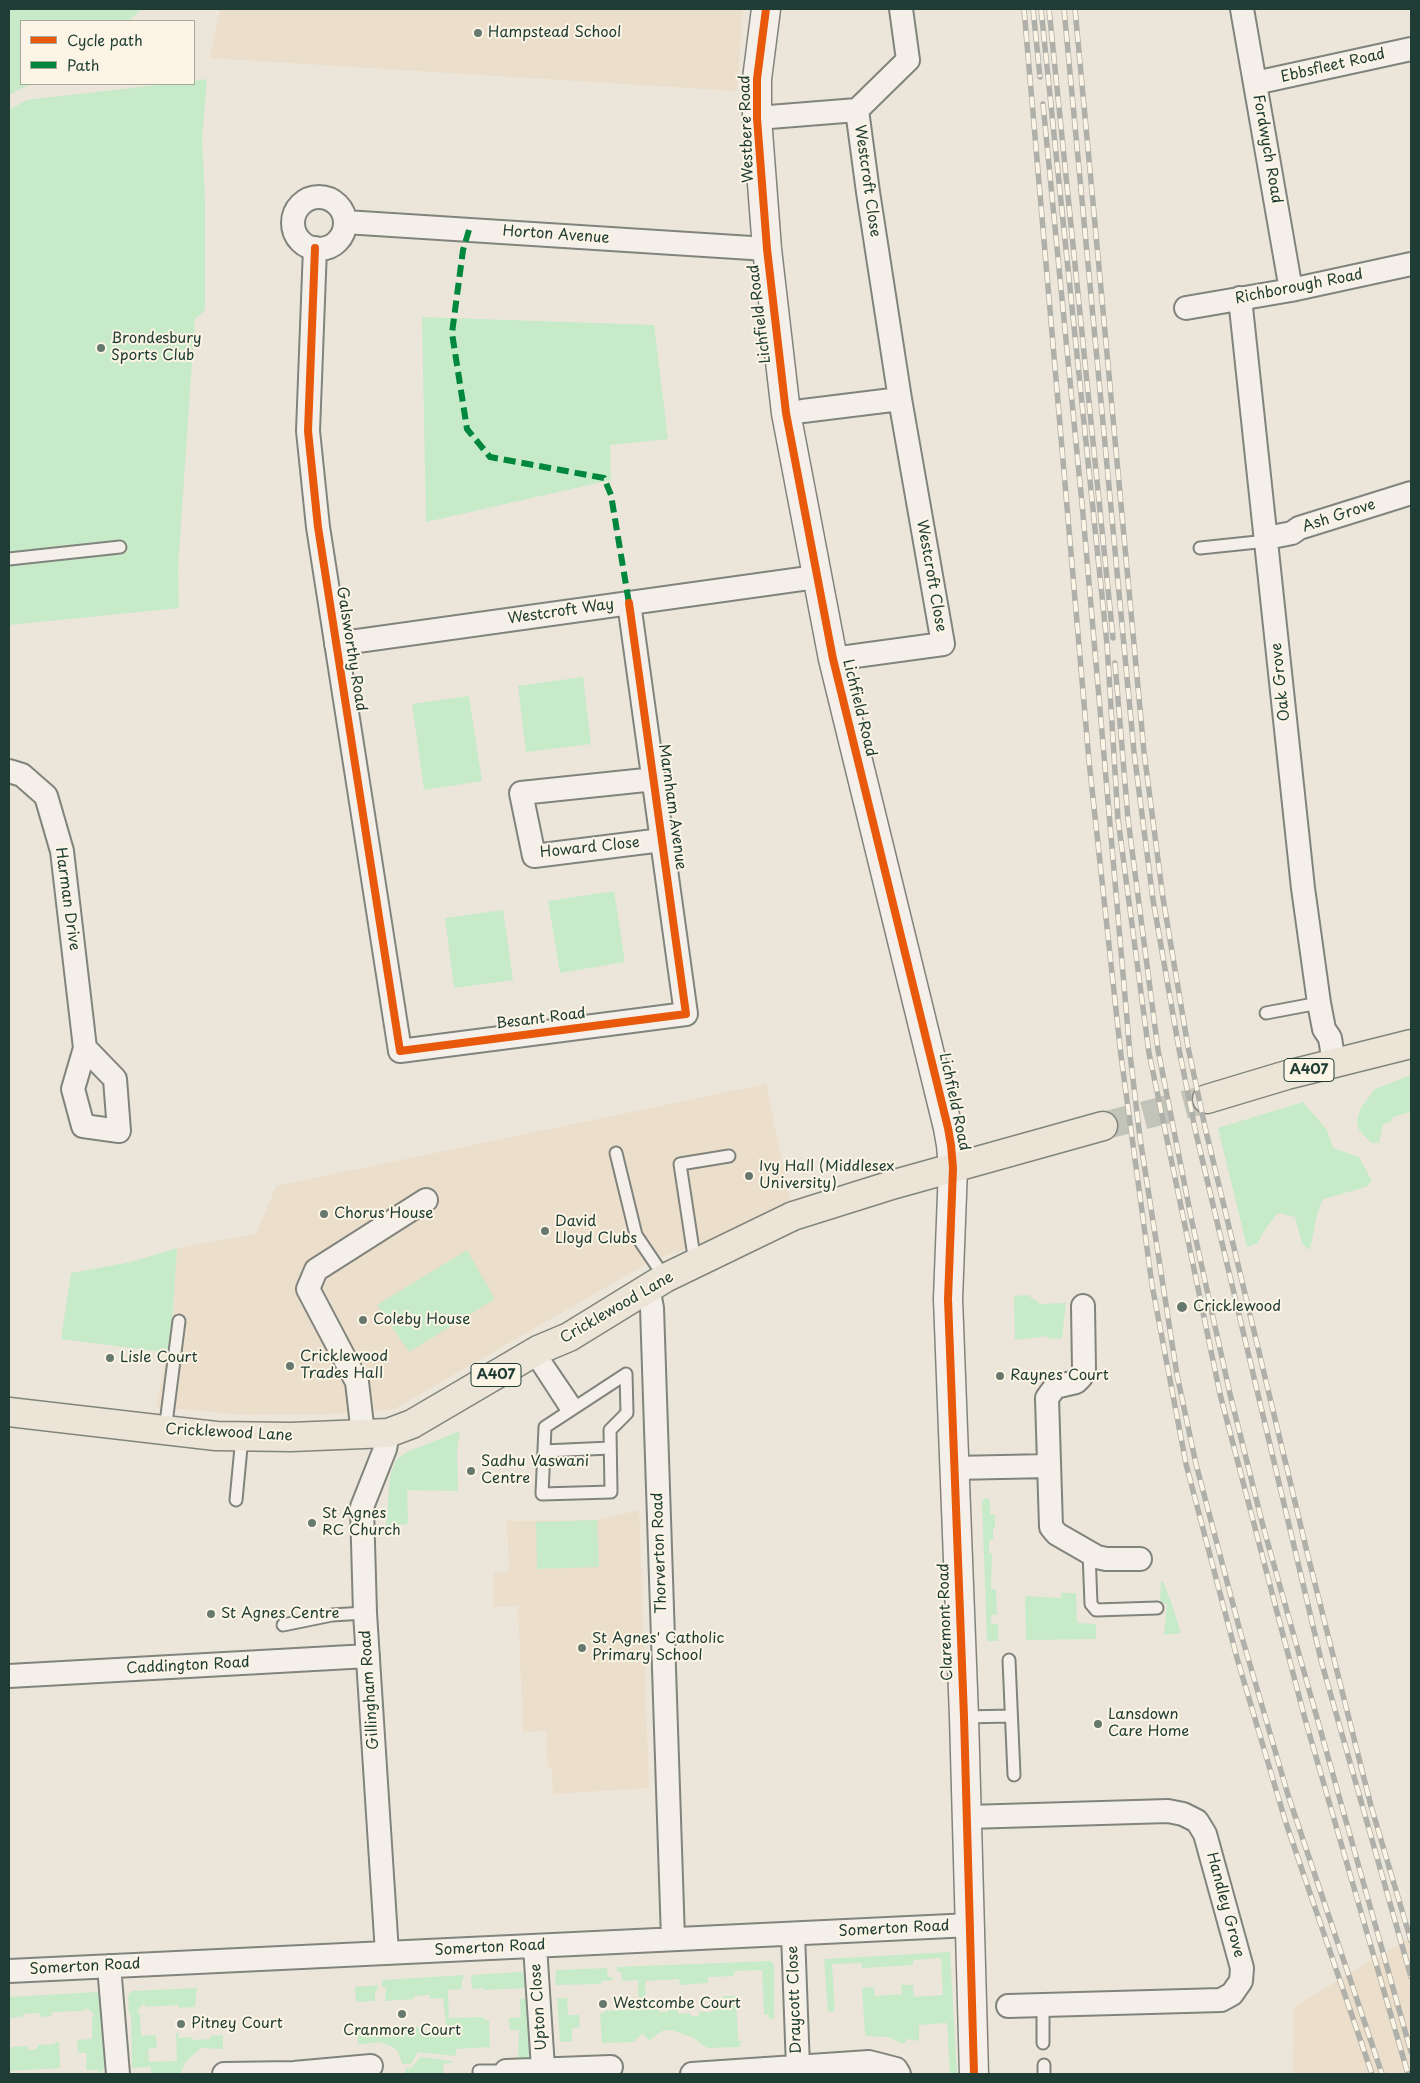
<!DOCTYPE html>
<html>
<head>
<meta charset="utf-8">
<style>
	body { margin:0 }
	#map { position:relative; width:1420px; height:2083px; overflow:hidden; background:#ece6da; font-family:"Playpen Sans",sans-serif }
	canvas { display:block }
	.frame { position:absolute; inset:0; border:10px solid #1f3d34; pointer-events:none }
	.legend { position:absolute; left:20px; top:20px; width:175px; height:65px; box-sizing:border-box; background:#fcf5e5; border:1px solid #a4ab9e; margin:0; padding:6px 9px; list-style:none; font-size:15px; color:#1f3d34 }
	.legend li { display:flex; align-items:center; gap:10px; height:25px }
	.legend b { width:25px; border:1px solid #a4ab9e }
</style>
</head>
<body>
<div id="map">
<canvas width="1420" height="2083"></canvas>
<div class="frame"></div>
<ul class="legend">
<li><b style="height:6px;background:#e8590c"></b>Cycle path</li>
<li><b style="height:6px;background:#00873e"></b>Path</li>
</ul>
</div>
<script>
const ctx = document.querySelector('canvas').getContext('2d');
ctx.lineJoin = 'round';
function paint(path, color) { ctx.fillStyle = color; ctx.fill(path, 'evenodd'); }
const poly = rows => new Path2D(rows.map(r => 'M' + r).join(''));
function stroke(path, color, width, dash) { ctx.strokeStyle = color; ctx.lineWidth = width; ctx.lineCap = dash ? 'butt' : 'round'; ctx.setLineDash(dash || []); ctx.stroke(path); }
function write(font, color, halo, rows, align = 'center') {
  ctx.font = font + ' "Playpen Sans",sans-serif'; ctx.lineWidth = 4; ctx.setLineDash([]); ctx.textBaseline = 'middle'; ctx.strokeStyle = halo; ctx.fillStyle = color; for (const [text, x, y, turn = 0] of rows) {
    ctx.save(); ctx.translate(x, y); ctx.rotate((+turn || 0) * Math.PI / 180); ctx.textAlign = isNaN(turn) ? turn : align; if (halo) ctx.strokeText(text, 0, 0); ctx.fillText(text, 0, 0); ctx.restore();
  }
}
paint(poly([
	[220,9,743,9,737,91,210,58],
	[766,1084,793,1216,655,1259,394,1409,334,1414,245,1415,156,1407,172,1333,177,1248,256,1234,276,1186],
	[639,1510,649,1788,553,1794,552,1768,548,1769,546,1731,523,1732,518,1606,494,1607,494,1573,509,1572,507,1521,597,1520],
	[1411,1937,1411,2074,1293,2074,1294,2007]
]), '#ebdeca');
paint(poly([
	[9,9,142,9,128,21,21,21,21,84,30,84,9,95],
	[207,79,202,139,205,199,205,310,195,319,178,567,179,608,9,625,9,110,26,100,167,84,194,84,194,81],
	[422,317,654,325,668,439,610,445,611,480,426,522],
	[583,677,591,744,526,752,518,686],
	[469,696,482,781,424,790,412,704],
	[614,891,625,962,560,973,548,901],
	[503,910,513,980,454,988,445,918],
	[1411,1075,1411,1112,1393,1117,1391,1122,1383,1124,1379,1143,1371,1143,1359,1130,1357,1121,1360,1109,1375,1089],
	[1303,1102,1327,1130,1333,1148,1359,1157,1372,1181,1366,1187,1323,1199,1317,1214,1310,1250,1302,1244,1295,1217,1278,1213,1264,1231,1258,1243,1247,1247,1218,1128],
	[177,1248,170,1353,61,1339,71,1273,131,1262],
	[467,1250,495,1299,409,1352,377,1305],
	[1028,1295,1040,1304,1066,1303,1062,1338,1049,1339,1048,1336,1015,1340,1014,1296],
	[460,1431,457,1451,458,1491,407,1490,408,1524,386,1526,390,1476,396,1460,407,1452],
	[986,1497,990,1500,990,1514,995,1515,995,1528,993,1528,993,1540,989,1540,989,1553,992,1553,991,1589,996,1589,997,1615,991,1615,991,1624,998,1624,998,1641,987,1641,982,1501],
	[597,1520,599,1567,537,1569,536,1522],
	[1163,1581,1171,1602,1181,1633,1164,1635,1167,1604,1160,1603,1161,1583],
	[1061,1593,1076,1593,1077,1623,1096,1624,1096,1639,1026,1640,1025,1596,1061,1598],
	[950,1952,957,2074,950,2074,947,2023,919,2025,919,2041,908,2039,903,2044,888,2037,866,2036,865,2034,862,1988,874,1987,875,1996,902,1994,901,1985,913,1985,914,1997,943,1995,941,1958,913,1960,913,1965,862,1968,862,1963,832,1964,835,2011,828,2012,824,1959],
	[771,1961,774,1965,774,2019,769,2019,769,2014,764,2015,762,1970,734,1971,734,1976,708,1977,708,1983,680,1985,679,1979,645,1981,646,2009,659,2008,659,2012,668,2012,668,2008,678,2008,678,2014,690,2013,691,2016,699,2016,699,2012,712,2012,712,2006,724,2006,723,1996,736,1996,738,2041,741,2041,740,2047,707,2048,692,2037,671,2030,662,2031,649,2041,643,2033,633,2042,602,2043,600,2014,604,2013,604,2011,639,2009,638,1980,622,1981,621,1972,617,1972,617,1967],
	[607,1968,608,1977,612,1977,613,1980,601,1981,601,1984,555,1985,556,1970],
	[520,1972,525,1974,529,1981,528,1988,484,1990,484,1988,472,1989,471,1975],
	[465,1975,462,1980,462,1989,448,1990,449,2018,484,2017,484,2020,489,2020,490,2047,456,2049,456,2056,418,2052,411,2064,402,2064,398,2051,391,2046,379,2042,358,2045,357,2030,373,2030,373,2033,391,2032,391,2029,419,2027,420,2031,429,2031,429,2028,446,2026,443,1998,430,1999,430,1995,414,1996,414,1999,385,2001,386,1987,382,1987,382,1980],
	[379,1985,375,1993,375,2001,358,2002,356,2000,355,1987],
	[197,1988,195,2007,179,2008,179,2005,147,2007,143,2004,137,2011,140,2014,141,2036,156,2035,157,2048,148,2049,149,2062,177,2061,176,2033,178,2033,179,2038,192,2037,193,2040,210,2039,210,2036,223,2035,223,2049,201,2048,186,2061,180,2074,152,2074,150,2067,132,2068,131,2015,129,2014,128,1998,129,1993,133,1991],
	[97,1992,103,2000,105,2067,100,2074,99,2070,86,2070,87,2053,78,2053,77,2040,92,2039,92,2017,94,2014,87,2008,83,2011,52,2012,51,2016,40,2017,40,2013,23,2014,23,2017,9,2018,9,2021,9,1997],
	[533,1998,531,2056,526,2060,518,2061,519,2030,510,2030,509,2018,521,2017,520,1999],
	[557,1998,567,1998,568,2015,579,2015,580,2027,572,2028,572,2041,560,2042],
	[55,2042,59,2042,60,2068,9,2071,9,2050,11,2050,11,2047,28,2046,28,2050,37,2049,37,2045,55,2044],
	[421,2057,452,2061,452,2063,443,2064,444,2074,405,2074,405,2069,411,2068]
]), '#c7eac8');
stroke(poly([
	[1103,1126,1207,1099]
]), '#c3c4b9', 28, [28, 14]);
const lane = poly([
	[1200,548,1267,541],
	[9,559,120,547],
	[1266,1013,1319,1003],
	[616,1153,636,1235,665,1278],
	[695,1263,680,1164,729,1156],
	[538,1350,576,1406],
	[531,1355,568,1412],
	[626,1374,627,1413,610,1430,611,1492,542,1494,545,1427,626,1374],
	[165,1431,179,1321],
	[544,1451,610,1448],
	[236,1500,242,1437],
	[1089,1552,1091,1604,1096,1610,1157,1608],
	[283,1625,332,1615,365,1613],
	[1009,1660,1014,1775],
	[964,1717,1011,1716],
	[1043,2005,1043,2043],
	[1044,2065,1044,2074],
	[479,2074,479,2071,506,2071]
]);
const street = poly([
	[1242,9,1291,290],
	[1255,83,1411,49],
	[757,118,857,110],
	'293 223a26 26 0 1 1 52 0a26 26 0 1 1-52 0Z',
	[345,222,767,249],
	[315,248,308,431,318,527,400,1051,686,1014,629,603],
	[1240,298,1303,888,1319,1003,1324,1029,1330,1038,1334,1063],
	[1186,308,1291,290,1411,264],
	[803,411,900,399],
	[1267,538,1292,533,1299,528,1411,493],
	[336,644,816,577],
	[833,659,943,644,900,399,868,192,857,110,908,60,901,9],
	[9,771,22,775,46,796,62,851,85,1048],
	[655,779,521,793,534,856,662,840],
	[85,1048,115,1079,119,1131,83,1126,73,1089,85,1048],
	[648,1287,652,1308,673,1939],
	[1083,1306,1084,1369,1081,1377,1076,1382,1055,1387,1047,1398,1051,1527,1057,1534,1097,1557,1106,1559,1140,1559],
	[363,1434,357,1382,308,1289,316,1270,426,1200],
	[954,1468,1049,1466],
	[9,1676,368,1656],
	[968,1817,1168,1811,1183,1814,1197,1821,1205,1834,1242,1968,1241,1981,1232,1994,1221,2000,1008,2006],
	[793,1934,798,2067],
	[535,1946,543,2068],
	[387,1953,365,1613,362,1507,385,1449,388,1433],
	[109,1966,118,2074],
	[9,1971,971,1925],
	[506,2071,611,2067],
	[224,2074,294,2073,371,2066],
	[692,2074,869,2062,896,2069,899,2074]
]);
const secondary = poly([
	[766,9,757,79,757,118,767,249,786,413,833,659,948,1128,951,1145,953,1168,948,1299,964,1717,974,2074]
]);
const primary = poly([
	[1207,1099,1287,1075,1411,1044],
	[9,1412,216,1436,291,1437,388,1433,412,1424,538,1350,569,1337,665,1278,793,1216,895,1184,1103,1126]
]);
stroke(lane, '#81847c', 15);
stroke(street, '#81847c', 26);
stroke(secondary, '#81847c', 31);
stroke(primary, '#81847c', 31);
stroke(lane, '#f4f0e9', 11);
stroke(street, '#f4f0e9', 22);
stroke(secondary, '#f4f0e9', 28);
stroke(primary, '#ebe4d7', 28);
const rail = poly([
	[1024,9,1089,761,1121,1056,1152,1285,1186,1464,1237,1658,1285,1820,1372,2074],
	[1033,9,1040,77],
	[1041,9,1107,644,1118,819,1149,1053,1220,1394,1305,1719,1408,2074],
	[1049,9,1113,638],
	[1064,9,1134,752,1153,900,1179,1049,1195,1129,1322,1664,1411,1977],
	[1075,9,1144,752,1163,898,1188,1047,1205,1127,1307,1552,1371,1806,1411,1941],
	[1043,104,1083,514,1130,1054,1140,1138,1177,1375,1196,1464,1239,1627,1288,1795,1382,2074],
	[1115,663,1128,819,1158,1050,1192,1222,1230,1394,1263,1526,1411,2052]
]);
stroke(rail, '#afb0aa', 5.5);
stroke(rail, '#fcf5e5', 4, [11]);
stroke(poly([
	[469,230,463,250,452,333,467,429,490,457,604,478,611,495,629,603]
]), '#00873e', 6, [12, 6]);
stroke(poly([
	[766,9,757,79,757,118,767,249,786,413,833,659,948,1128,951,1145,953,1168,948,1299,964,1717,974,2074],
	[315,248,308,431,318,527,400,1051,686,1014,629,603]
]), '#e8590c', 8);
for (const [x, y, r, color] of [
	[478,33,5,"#67786e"],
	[101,348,5,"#67786e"],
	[749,1176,5,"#67786e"],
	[324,1214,5,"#67786e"],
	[545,1231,5,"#67786e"],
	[1182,1307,6,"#67786e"],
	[363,1320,5,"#67786e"],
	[110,1358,5,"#67786e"],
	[290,1366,5,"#67786e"],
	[1000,1376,5,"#67786e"],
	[471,1471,5,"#67786e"],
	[312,1523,5,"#67786e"],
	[211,1614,5,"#67786e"],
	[582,1648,5,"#67786e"],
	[1098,1724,5,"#67786e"],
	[603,2004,5,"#67786e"],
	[402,2014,5,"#67786e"],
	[181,2024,5,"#67786e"]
]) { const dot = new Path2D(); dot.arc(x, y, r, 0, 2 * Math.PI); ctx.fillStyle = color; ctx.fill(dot); stroke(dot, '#fcf5e5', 2); }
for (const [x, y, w] of [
	[1309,1070,50],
	[496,1375,50]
]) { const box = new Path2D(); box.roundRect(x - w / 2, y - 11.5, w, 23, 4); ctx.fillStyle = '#fcf5e5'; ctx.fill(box); stroke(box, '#1f3d34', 1); }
write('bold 14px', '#1f3d34', null, [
	["A407",1309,1070],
	["A407",496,1375]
]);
write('15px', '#1f3d34', '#fcf5e5', [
	["Hampstead School",488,33],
	["Brondesbury",111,339],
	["Sports Club",111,356],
	["Ivy Hall (Middlesex",759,1167],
	["University)",759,1184],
	["Chorus House",334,1214],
	["David",555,1222],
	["Lloyd Clubs",555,1239],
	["Cricklewood",1193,1307],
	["Coleby House",373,1320],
	["Cricklewood",300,1357],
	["Trades Hall",300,1374],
	["Lisle Court",120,1358],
	["Raynes Court",1010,1376],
	["Sadhu Vaswani",481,1462],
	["Centre",481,1479],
	["St Agnes",322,1514],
	["RC Church",322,1531],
	["St Agnes Centre",221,1614],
	["St Agnes' Catholic",592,1639],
	["Primary School",592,1656],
	["Lansdown",1108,1715],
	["Care Home",1108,1732],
	["Westcombe Court",613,2004],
	["Pitney Court",191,2024],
	["Cranmore Court",402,2031,"center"]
], 'left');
write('15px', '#1f3d34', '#fcf5e5', [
	["Ebbsfleet Road",1333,66,-13],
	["Westbere Road",747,129,-92],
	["Fordwych Road",1267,149,80],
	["Westcroft Close",867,181,82],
	["Horton Avenue",556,235,4],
	["Richborough Road",1299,287,-11],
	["Lichfield Road",760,314,-97],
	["Ash Grove",1339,516,-18],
	["Westcroft Close",931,576,80],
	["Westcroft Way",561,612,-8],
	["Galsworthy Road",351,649,81],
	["Oak Grove",1281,682,-96],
	["Lichfield Road",859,708,76],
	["Marnham Avenue",672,807,82],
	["Howard Close",590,848,-6],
	["Harman Drive",67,899,82],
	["Besant Road",541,1019,-7],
	["Lichfield Road",954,1102,78],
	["Cricklewood Lane",617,1308,-30],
	["Cricklewood Lane",229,1433,3],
	["Thorverton Road",660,1553,-92],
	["Claremont Road",946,1622,-92],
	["Caddington Road",188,1666,-3],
	["Gillingham Road",370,1690,-94],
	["Handley Grove",1225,1905,75],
	["Somerton Road",894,1929,-3],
	["Somerton Road",490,1948,-3],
	["Somerton Road",85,1967,-3],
	["Draycott Close",795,2000,-92],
	["Upton Close",539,2007,-94]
]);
</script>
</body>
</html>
